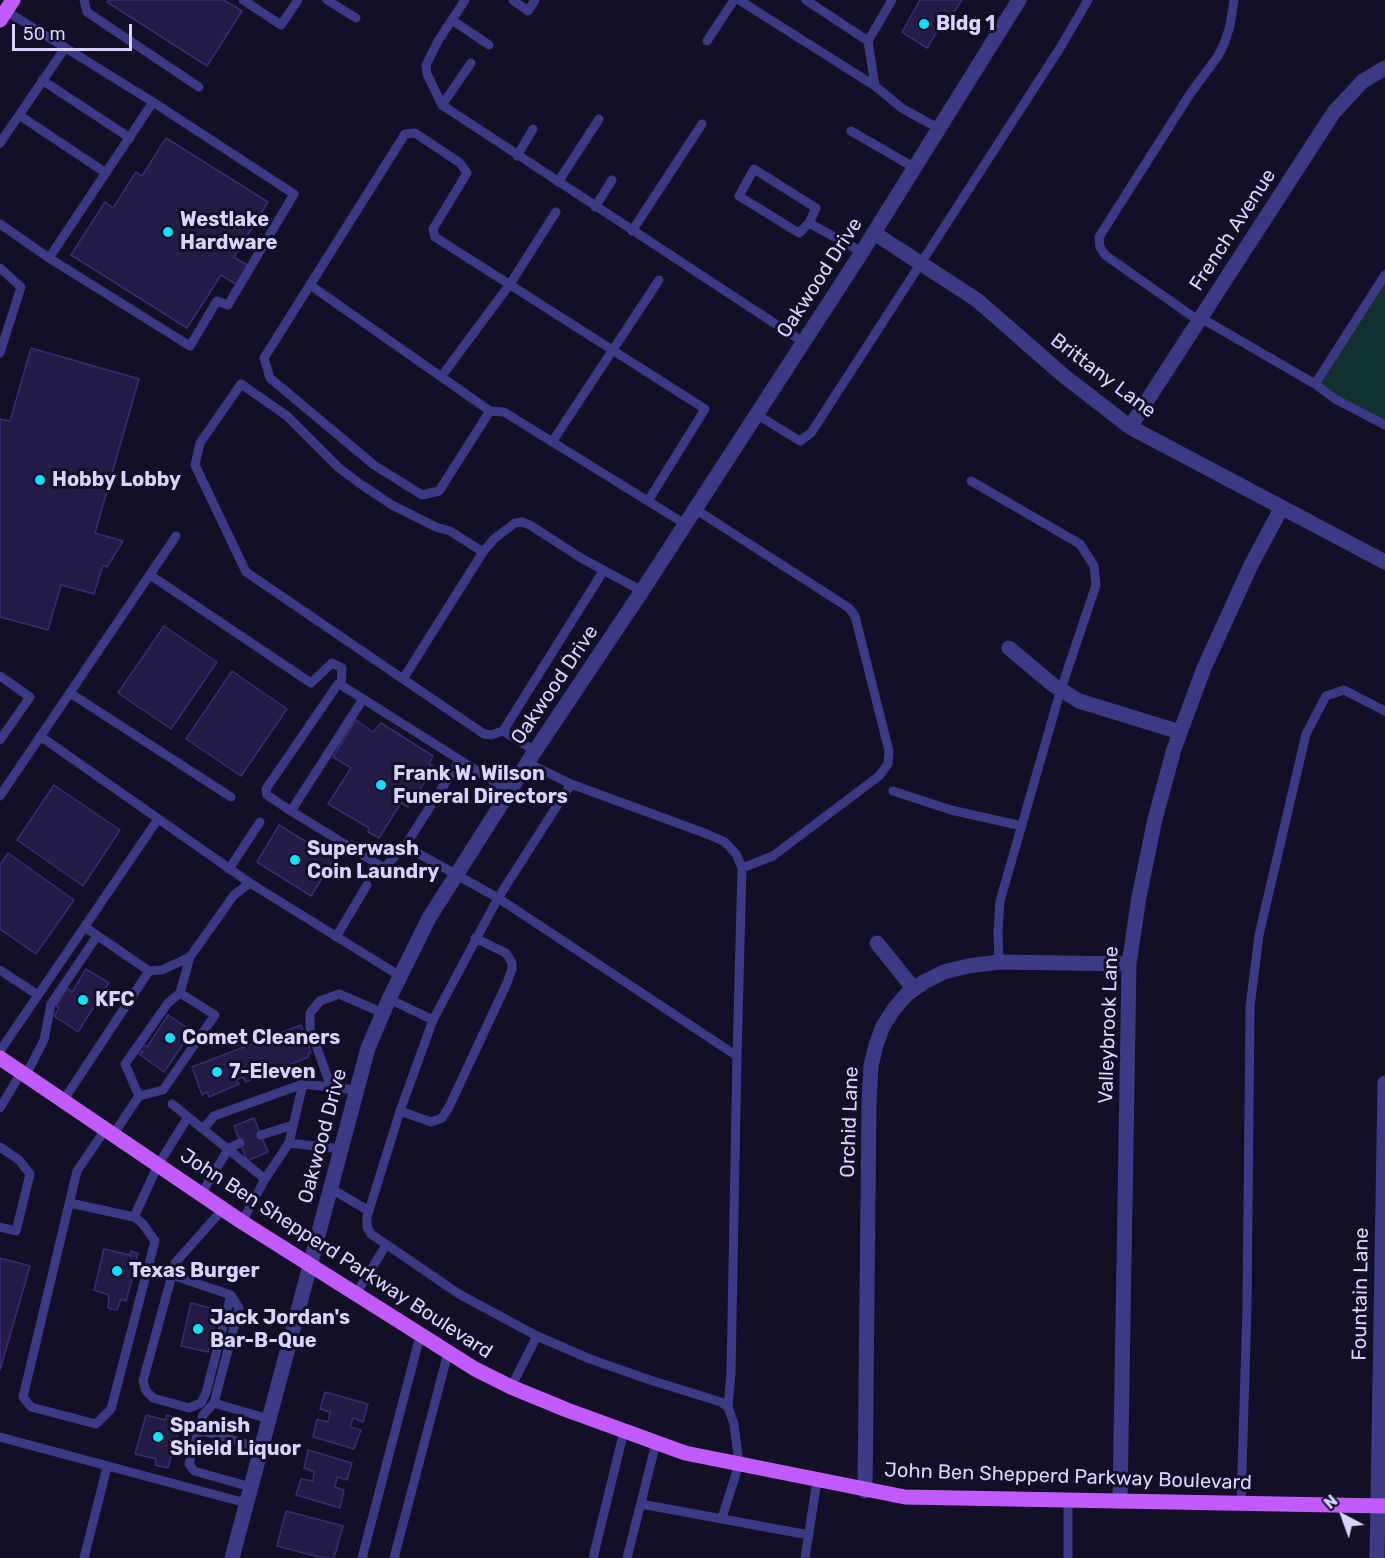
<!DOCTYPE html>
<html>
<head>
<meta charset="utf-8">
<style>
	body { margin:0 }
	#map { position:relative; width:1385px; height:1558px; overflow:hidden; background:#130f26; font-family:Rubik,sans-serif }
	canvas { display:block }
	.north { position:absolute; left:1313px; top:1486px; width:60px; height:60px; -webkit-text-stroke:4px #130f26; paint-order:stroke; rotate:319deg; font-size:16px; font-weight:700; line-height:24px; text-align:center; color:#d9d4ff }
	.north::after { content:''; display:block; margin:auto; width:21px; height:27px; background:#d9d4ff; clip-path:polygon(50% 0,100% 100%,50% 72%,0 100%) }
	.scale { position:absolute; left:12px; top:24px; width:120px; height:27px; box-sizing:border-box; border:3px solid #d9d4ff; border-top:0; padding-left:8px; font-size:18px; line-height:21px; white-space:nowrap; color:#d9d4ff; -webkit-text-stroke:4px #130f26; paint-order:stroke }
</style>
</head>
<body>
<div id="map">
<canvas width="1385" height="1558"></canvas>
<div class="north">N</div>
<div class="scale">50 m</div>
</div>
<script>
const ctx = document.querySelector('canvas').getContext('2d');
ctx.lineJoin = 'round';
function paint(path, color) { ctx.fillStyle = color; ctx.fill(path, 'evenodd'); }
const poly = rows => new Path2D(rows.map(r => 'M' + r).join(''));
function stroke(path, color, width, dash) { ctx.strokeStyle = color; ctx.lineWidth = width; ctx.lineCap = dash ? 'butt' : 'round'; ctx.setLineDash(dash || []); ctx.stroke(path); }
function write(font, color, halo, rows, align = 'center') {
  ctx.font = font + ' Rubik,sans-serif'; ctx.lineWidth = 6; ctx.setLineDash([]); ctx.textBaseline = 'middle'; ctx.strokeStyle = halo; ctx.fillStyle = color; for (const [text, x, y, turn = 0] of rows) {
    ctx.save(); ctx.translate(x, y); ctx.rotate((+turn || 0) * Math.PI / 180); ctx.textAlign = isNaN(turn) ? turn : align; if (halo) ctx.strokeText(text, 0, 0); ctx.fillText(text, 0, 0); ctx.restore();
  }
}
paint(poly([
	[1385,275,1385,423,1313,387]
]), '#12302f');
const building = poly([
	[109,0,224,0,242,11,207,66,107,2,109,0],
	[920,0,962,0,951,16,947,15,927,48,902,32,920,0],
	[166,138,268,202,234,257,249,266,237,285,221,275,187,328,71,255,105,202,113,208,136,172,142,176,166,138],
	[31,348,139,379,95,533,123,541,107,567,103,565,94,594,61,585,48,630,0,617,0,419,10,421,31,348],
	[164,626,217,662,171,729,118,693,164,626],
	[232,671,287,709,241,776,186,739,232,671],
	[356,720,373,732,381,723,433,756,429,764,435,767,408,807,401,803,379,838,368,832,369,828,328,804,351,768,333,757,356,720],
	[54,785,120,830,83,886,17,840,54,785],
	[279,825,334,859,311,896,257,862,279,825],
	[8,853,74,900,36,954,0,929,0,865,8,853],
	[86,969,109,983,78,1032,54,1016,59,1008,56,1006,67,988,72,992,86,969],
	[168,1015,192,1031,164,1072,139,1054,143,1052,139,1050,143,1044,147,1047,168,1015],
	[301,1025,311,1053,308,1054,309,1057,246,1082,243,1077,236,1080,239,1084,209,1097,207,1092,202,1095,192,1067,301,1025],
	[254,1118,268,1152,247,1161,234,1126,254,1118],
	[104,1249,130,1255,131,1251,138,1254,135,1263,136,1267,140,1269,136,1277,133,1276,126,1301,121,1299,117,1310,108,1308,109,1295,94,1290,104,1249],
	[0,1258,30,1266,0,1370,0,1258],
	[191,1303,218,1310,208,1352,181,1346,191,1303],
	[325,1392,368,1404,363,1422,353,1418,350,1427,361,1430,354,1449,313,1437,317,1419,328,1422,330,1412,320,1409,325,1392],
	[146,1415,165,1420,167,1415,182,1419,168,1468,155,1465,156,1459,135,1454,146,1415],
	[308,1450,352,1463,347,1480,337,1477,335,1487,344,1490,340,1508,296,1495,301,1479,313,1481,314,1472,304,1468,308,1450],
	[286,1511,343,1526,334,1558,323,1558,277,1546,286,1511]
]);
paint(building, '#241b47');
stroke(building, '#3b2d73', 1.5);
stroke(poly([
	[84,0,87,12,199,87],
	[243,0,281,25,298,0],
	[327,0,356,18],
	[465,0,438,41,426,65,427,74,442,105,803,342],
	[513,0,528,11,535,0],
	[739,0,875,86,903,109,940,129],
	[806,0,868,41,892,0],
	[452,20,489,45],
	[707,41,734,0],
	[868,41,875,86],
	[42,80,130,138],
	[442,105,471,63],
	[19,115,106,173],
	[851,131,915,168],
	[0,143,65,48],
	[517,156,533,129],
	[558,182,599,119],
	[595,207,612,180],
	[809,223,799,233,739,196,754,169,816,208,809,223,862,252],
	[0,224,49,258,190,346,217,301,228,305,294,194,153,102,6,11],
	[632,231,702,124],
	[49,258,153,102],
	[0,268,21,287,0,353],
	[310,285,490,411],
	[1201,318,1315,384,1385,275],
	[1199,321,1105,255,1100,247,1099,237,1190,94,1218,56,1224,44,1230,26,1234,0],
	[441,377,510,284,556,212],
	[1315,384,1335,399,1385,425],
	[756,414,800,441,811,433,1060,48,1088,0],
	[552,442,659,280],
	[971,481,1080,544,1094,566,1096,585,1061,689,1000,901,998,932,999,962],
	[648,501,705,409,435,237,433,229,467,173,460,163,415,133,405,134,264,358,270,378,374,465,422,495,439,491,490,411,504,412,685,524],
	[695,509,849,608,855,616,889,751,888,764,879,776,773,856,742,868],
	[483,552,450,531,436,527,392,505,359,483,339,468,287,416,241,384,200,443,195,465,246,572,403,679,483,552,494,539,515,523,522,522,530,525,581,558,642,591],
	[150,575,311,683,332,663,342,668,341,685],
	[0,676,30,697,0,740],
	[403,679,484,734,491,735,503,731,535,751],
	[70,693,231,797],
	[363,699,291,811,267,795,266,789,338,684,341,685,460,760],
	[503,731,604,570],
	[40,736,250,883],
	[528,763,571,784,498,898,433,1020,400,1111,367,1217,367,1227,371,1234,459,1294,537,1336,590,1359,650,1380,721,1402,728,1407,734,1424,739,1464,722,1518],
	[571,784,707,834,725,842,736,854,742,868,737,1056],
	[893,791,951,810,1022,826],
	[0,796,176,536],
	[291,811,384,868,405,846,460,760,509,791],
	[405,846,498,898,737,1056,731,1373,728,1407],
	[229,869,260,822],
	[85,927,149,971,162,970,190,957,234,895,250,883,400,976],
	[336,937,367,885],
	[0,970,38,995],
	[389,999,433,1020],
	[0,1051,158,819],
	[26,1075,44,1040,51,1004,97,936],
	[303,1084,357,1090],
	[331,1087,310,1028,310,1013,320,1001,339,994,383,1013],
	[139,1096,125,1064,168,1003,180,993,190,957],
	[63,1101,149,971],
	[0,1108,21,1073],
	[400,1111,431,1122,442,1118,449,1107,507,983,512,969,512,963,506,953,475,938],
	[188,1117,265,1179,289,1143,341,1149],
	[204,1128,214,1116,303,1084,289,1143],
	[105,1130,77,1171,23,1397,31,1407,96,1424,111,1409,155,1241,142,1223,134,1217,158,1165,188,1117,172,1104],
	[113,1135,139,1096,163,1090,215,1015,180,993],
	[261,1135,293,1125],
	[0,1147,19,1160,30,1174,16,1231,0,1227],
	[330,1188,369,1211],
	[201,1194,229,1148,240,1143],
	[70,1203,134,1217],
	[242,1222,265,1179],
	[172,1275,175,1263,223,1209],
	[356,1294,386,1245],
	[231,1295,206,1393,201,1403,189,1408,153,1398,146,1391,143,1381,172,1275,231,1295,239,1308,214,1403,269,1419],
	[511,1387,537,1336],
	[214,1403,203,1415,189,1464,194,1471,251,1487],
	[199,1430,261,1448],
	[0,1437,246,1503],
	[1068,1500,1068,1558],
	[1241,1503,1247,1308,1250,1007,1259,935,1306,734,1326,696,1344,690,1385,711],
	[641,1504,809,1535],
	[84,1558,107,1467],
	[362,1558,420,1336],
	[394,1558,448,1353],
	[593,1558,624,1431],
	[627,1558,656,1443],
	[805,1558,817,1481]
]), '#3d3a85', 9);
stroke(poly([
	[874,233,977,300,1064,376,1130,427,1385,562],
	[1130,427,1334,112,1363,81,1385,68],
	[1009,648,1052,684,1079,701,1180,732],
	[877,943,914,989],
	[865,1491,869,1103,871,1066,876,1045,883,1026,894,1009,907,994,924,982,944,972,968,966,999,962,1129,964],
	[1120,1501,1129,964,1139,897,1155,819,1174,749,1204,668,1251,565,1282,507],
	[1377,1558,1385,1083]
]), '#3d3a85', 15);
stroke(poly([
	[232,1558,368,1048,389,999,429,918,535,751,642,591,862,252,1019,0]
]), '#3d3a85', 15);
stroke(poly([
	[0,20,13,0],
	[0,1058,242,1222,475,1369,511,1387,567,1410,685,1453,905,1497,1385,1506]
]), '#c25bff', 15);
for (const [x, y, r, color] of [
	[924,24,6,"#00e5ff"],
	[168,232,6,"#00e5ff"],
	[40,480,6,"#00e5ff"],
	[381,785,6,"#00e5ff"],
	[295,860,6,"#00e5ff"],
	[83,1000,6,"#00e5ff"],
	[170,1038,6,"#00e5ff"],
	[217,1072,6,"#00e5ff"],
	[117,1271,6,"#00e5ff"],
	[198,1329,6,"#00e5ff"],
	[158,1437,6,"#00e5ff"]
]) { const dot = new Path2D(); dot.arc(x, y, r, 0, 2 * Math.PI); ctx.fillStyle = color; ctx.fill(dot); stroke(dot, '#130f26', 2); }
write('bold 20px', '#d9d4ff', '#130f26', [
	["Bldg 1",936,24],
	["Westlake",180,220],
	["Hardware",180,243],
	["Hobby Lobby",52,480],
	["Frank W. Wilson",393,774],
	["Funeral Directors",393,797],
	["Superwash",307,849],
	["Coin Laundry",307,872],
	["KFC",95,1000],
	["Comet Cleaners",182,1038],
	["7-Eleven",229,1072],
	["Texas Burger",129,1271],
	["Jack Jordan's",210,1318],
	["Bar-B-Que",210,1341],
	["Spanish",170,1426],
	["Shield Liquor",170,1449]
], 'left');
write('20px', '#d9d4ff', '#130f26', [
	["French Avenue",1233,230,-57],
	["Oakwood Drive",820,278,-57],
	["Brittany Lane",1103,376,37],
	["Oakwood Drive",555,685,-56],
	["Valleybrook Lane",1109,1025,-88],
	["Orchid Lane",850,1122,-88],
	["Oakwood Drive",323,1136,-75],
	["John Ben Shepperd Parkway Boulevard",336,1254,33],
	["Fountain Lane",1361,1294,-89],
	["John Ben Shepperd Parkway Boulevard",1068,1477,2]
]);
</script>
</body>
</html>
